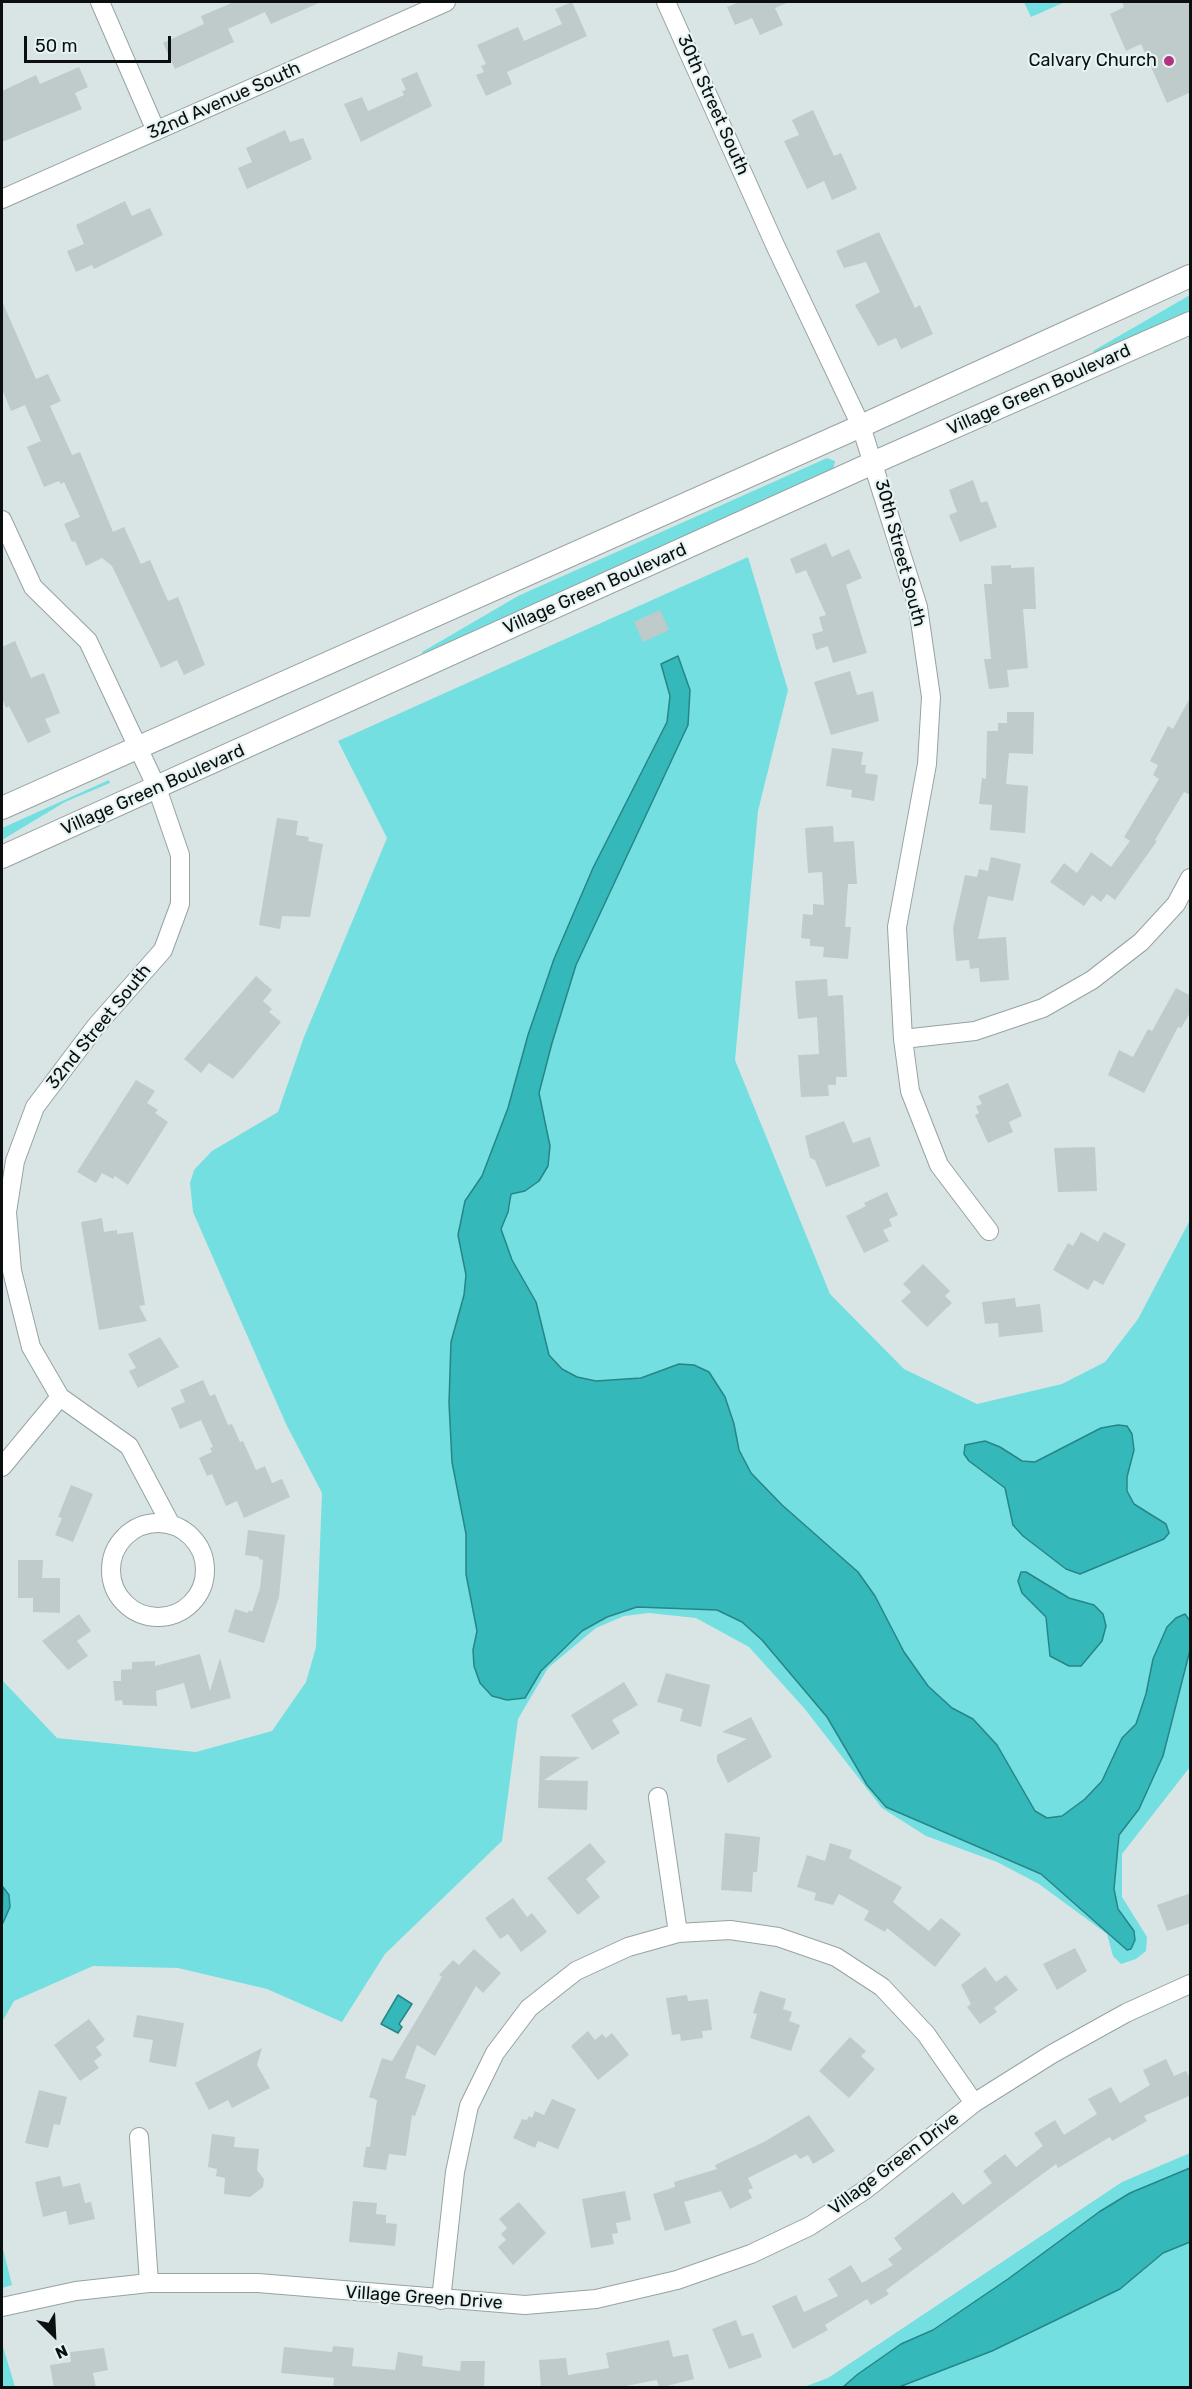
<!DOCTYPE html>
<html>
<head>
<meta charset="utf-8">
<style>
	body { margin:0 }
	#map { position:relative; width:1192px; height:2389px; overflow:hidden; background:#d9e5e5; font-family:Rubik,sans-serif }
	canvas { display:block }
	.frame { position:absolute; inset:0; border:3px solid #0b0f0f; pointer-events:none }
	.north { position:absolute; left:24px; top:2305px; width:60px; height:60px; -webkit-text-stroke:4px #e7f3f3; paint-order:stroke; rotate:156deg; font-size:16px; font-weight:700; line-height:24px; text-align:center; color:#0b0f0f }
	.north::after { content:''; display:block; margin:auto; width:21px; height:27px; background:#0b0f0f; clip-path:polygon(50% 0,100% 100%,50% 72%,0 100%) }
	.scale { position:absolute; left:24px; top:36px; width:147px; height:27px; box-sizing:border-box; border:3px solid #0b0f0f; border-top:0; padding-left:8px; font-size:18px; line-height:21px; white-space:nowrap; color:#0b0f0f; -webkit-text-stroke:4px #e7f3f3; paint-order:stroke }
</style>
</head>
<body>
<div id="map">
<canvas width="1192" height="2389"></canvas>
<div class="frame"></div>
<div class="north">N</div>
<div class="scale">50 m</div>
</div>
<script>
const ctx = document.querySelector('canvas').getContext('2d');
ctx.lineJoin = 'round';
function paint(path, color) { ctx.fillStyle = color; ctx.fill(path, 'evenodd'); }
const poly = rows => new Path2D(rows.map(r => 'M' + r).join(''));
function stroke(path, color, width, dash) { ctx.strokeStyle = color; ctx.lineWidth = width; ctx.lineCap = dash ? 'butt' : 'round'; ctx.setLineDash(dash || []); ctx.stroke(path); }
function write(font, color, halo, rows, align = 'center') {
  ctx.font = font + ' Rubik,sans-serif'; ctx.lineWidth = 4.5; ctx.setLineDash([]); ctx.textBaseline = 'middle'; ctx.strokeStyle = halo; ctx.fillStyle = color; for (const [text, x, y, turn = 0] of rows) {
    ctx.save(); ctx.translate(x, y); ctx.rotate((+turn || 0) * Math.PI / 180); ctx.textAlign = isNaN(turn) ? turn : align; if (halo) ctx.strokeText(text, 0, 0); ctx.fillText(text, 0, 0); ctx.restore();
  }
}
paint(poly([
	[1024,2,1065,2,1031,17],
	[1190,295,1190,310,1094,353,1093,351],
	[827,458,835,461,833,470,423,654,422,652,518,596],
	[748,557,788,690,758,811,735,1060,830,1294,904,1369,977,1404,1062,1384,1105,1362,1138,1319,1190,1220,1190,1767,1122,1854,1122,1897,1147,1937,1146,1951,1136,1959,1121,1964,1113,1956,1107,1934,1039,1884,997,1862,926,1836,882,1808,804,1708,749,1647,696,1618,649,1613,624,1616,596,1628,548,1668,518,1719,502,1841,385,1954,342,2022,267,1989,178,1968,93,1966,14,2001,2,2022,2,1680,57,1738,196,1752,272,1731,306,1682,316,1647,322,1493,286,1424,193,1212,190,1183,194,1170,212,1151,278,1112,304,1037,387,838,338,741],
	[109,780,110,783,65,802,2,840,2,828],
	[1190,2153,1190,2387,801,2388,828,2378,1122,2182],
	[2,2245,12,2285,2,2288],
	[2,2343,15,2387,2,2387]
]), '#74dfe0');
const water = poly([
	[678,656,690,690,688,725,576,965,552,1043,539,1093,550,1146,548,1166,539,1181,525,1191,511,1194,508,1212,501,1229,512,1260,536,1302,549,1355,562,1369,577,1377,596,1381,641,1378,679,1364,694,1365,709,1372,725,1397,734,1424,739,1450,751,1473,782,1505,858,1572,875,1596,904,1652,928,1686,952,1708,973,1719,997,1745,1035,1811,1047,1818,1062,1816,1085,1799,1102,1781,1122,1738,1136,1724,1146,1694,1153,1659,1167,1627,1176,1618,1185,1614,1190,1621,1190,1650,1163,1756,1139,1809,1119,1835,1114,1889,1118,1909,1134,1931,1135,1940,1131,1949,1127,1950,1041,1874,886,1807,867,1785,827,1717,762,1640,742,1622,717,1610,637,1607,607,1617,582,1631,541,1671,525,1698,507,1700,492,1696,480,1683,474,1666,473,1650,477,1631,466,1574,466,1534,452,1462,449,1403,451,1342,464,1295,466,1275,458,1235,465,1201,482,1176,508,1108,528,1035,554,959,593,868,667,722,670,696,661,664,678,656],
	[1118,1425,1127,1426,1132,1434,1134,1450,1127,1477,1127,1491,1134,1504,1166,1524,1169,1533,1164,1539,1080,1574,1066,1569,1023,1536,1013,1525,1005,1488,969,1461,964,1454,965,1445,985,1441,1000,1447,1022,1461,1035,1462,1101,1428,1118,1425],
	[1021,1572,1026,1572,1069,1598,1094,1605,1103,1614,1106,1626,1102,1641,1081,1666,1069,1666,1050,1656,1046,1617,1022,1593,1018,1581,1021,1572],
	[3,1887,9,1895,10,1907,2,1925,3,1887],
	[398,1995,412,2004,399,2024,402,2027,398,2033,381,2024,398,1995],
	[1190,2168,1190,2242,1163,2253,1120,2289,992,2351,899,2387,843,2387,858,2374,901,2344,933,2330,1008,2279,1099,2212,1130,2193,1190,2168]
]);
paint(water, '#34b8ba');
stroke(water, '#288587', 1.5);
paint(poly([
	[234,2,321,2,271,24,265,12,228,29,234,42,175,69,163,43,204,24,201,16],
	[572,2,587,36,507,72,512,84,486,96,476,75,484,72,481,66,486,64,477,45,518,27,524,41,562,24,555,9],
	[740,2,789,2,775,8,783,25,760,35,752,18,735,25,727,7],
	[1122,2,1191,2,1191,92,1167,103,1141,44,1126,51,1110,14,1124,7],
	[79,67,88,87,75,93,82,109,2,142,2,91,36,75,40,84],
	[417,72,432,106,361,142,344,104,362,97,368,111,404,95,402,91,406,90,401,79],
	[813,110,834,156,841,153,857,189,832,200,824,181,807,189,784,141,799,135,792,120],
	[285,130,290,142,303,138,312,159,247,189,238,168,252,162,246,148],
	[125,201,132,216,150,208,163,235,94,269,92,265,76,272,67,251,84,244,76,225],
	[879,232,915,308,920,305,933,334,901,349,896,338,878,346,855,305,880,292,866,262,844,268,836,251],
	[2,301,36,379,48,374,61,401,50,406,72,455,80,452,113,532,124,527,141,564,150,560,168,601,178,597,205,665,184,675,177,660,161,668,112,566,102,558,86,566,75,541,72,542,64,524,80,517,64,482,61,484,59,481,44,487,27,447,41,441,25,405,11,411,2,389],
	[973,480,981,503,987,501,997,527,960,542,949,515,957,512,949,490],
	[826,543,832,557,849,549,862,578,846,585,867,653,833,663,828,646,816,650,812,634,823,631,819,617,826,615,806,570,796,574,790,559],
	[1011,565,1011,568,1034,567,1036,609,1023,609,1028,668,1007,670,1009,687,989,689,984,659,991,659,984,584,992,584,991,566],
	[660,610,669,630,643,642,634,622],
	[15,641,31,678,44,673,60,713,45,719,51,732,28,743,9,706,6,708,2,698,2,647],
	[850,671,857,695,873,691,879,721,831,735,814,682],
	[1191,696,1191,795,1184,792,1155,840,1157,841,1115,900,1107,894,1101,902,1092,895,1084,906,1050,882,1064,863,1077,873,1091,852,1111,867,1130,841,1124,837,1159,779,1153,775,1158,765,1150,761,1168,726,1173,729],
	[1007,712,1034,712,1033,754,1009,753,1006,784,1028,786,1025,833,990,830,992,805,979,804,982,778,986,779,987,731,998,731,998,723,1007,723],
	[832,748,863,752,861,765,866,765,865,773,878,775,874,801,851,797,852,790,826,786],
	[277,818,298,821,296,835,309,837,308,841,323,844,310,917,282,916,280,929,259,925],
	[833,826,834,842,854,841,857,884,848,884,845,927,851,927,848,959,823,957,824,947,810,946,810,939,801,938,803,914,813,915,813,904,824,905,822,872,808,873,805,828],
	[991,857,1021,864,1013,901,988,896,978,939,1006,937,1009,980,980,982,979,968,970,969,969,960,956,961,953,928,965,875,977,877,979,869,988,871],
	[256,976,272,990,263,1001,272,1009,269,1012,281,1022,233,1079,209,1063,201,1073,184,1059],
	[827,979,828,996,843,995,847,1077,836,1077,836,1085,828,1085,829,1096,801,1097,798,1055,819,1054,817,1017,798,1019,795,981],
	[1176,988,1191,996,1191,1011,1181,1028,1178,1027,1144,1093,1108,1075,1119,1050,1133,1057,1148,1029,1152,1031],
	[136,1080,155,1091,147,1103,158,1110,155,1113,168,1122,128,1185,115,1176,113,1179,102,1173,96,1183,77,1172],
	[1008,1083,1022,1116,1009,1122,1013,1132,988,1143,975,1115,979,1113,976,1106,982,1104,978,1096],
	[844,1121,853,1143,870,1137,880,1166,826,1187,815,1160,810,1158,805,1136],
	[1095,1147,1097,1191,1058,1192,1054,1148],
	[887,1192,898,1215,889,1219,892,1226,883,1230,889,1241,864,1253,846,1216,866,1206,864,1203],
	[102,1218,104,1232,117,1230,117,1234,133,1232,145,1305,139,1306,147,1321,99,1330,81,1222],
	[1081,1232,1098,1242,1104,1232,1126,1244,1103,1285,1094,1280,1088,1290,1053,1270,1068,1243,1073,1246],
	[923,1264,950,1291,945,1296,952,1303,927,1327,901,1301,911,1292,903,1284],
	[1015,1298,1016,1307,1040,1304,1043,1332,999,1337,998,1323,985,1324,982,1302],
	[160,1337,179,1367,138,1388,129,1371,136,1368,128,1354],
	[203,1380,210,1396,215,1394,228,1425,232,1424,240,1442,243,1441,256,1470,265,1466,272,1483,282,1479,290,1497,244,1518,237,1501,226,1506,212,1474,207,1476,199,1458,212,1452,210,1448,213,1447,201,1420,180,1429,171,1408,185,1402,180,1390],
	[71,1485,93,1494,73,1542,55,1535,62,1518,58,1517],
	[248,1530,285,1535,279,1597,264,1643,228,1632,235,1609,248,1613,249,1610,252,1612,260,1588,263,1560,259,1559,259,1557,245,1555],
	[18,1560,43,1560,42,1578,60,1578,60,1613,33,1612,33,1598,18,1598],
	[79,1614,91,1631,77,1641,88,1656,68,1670,42,1641],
	[200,1654,210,1691,220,1658,231,1698,191,1709,184,1683,156,1691,157,1706,123,1705,122,1700,115,1701,113,1681,121,1681,121,1670,132,1669,132,1662,155,1661,155,1666],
	[666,1673,710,1685,701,1727,680,1721,683,1709,657,1702],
	[624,1682,638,1705,612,1720,620,1733,592,1750,571,1715],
	[751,1717,772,1757,728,1783,717,1761,717,1755,747,1739,722,1732],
	[540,1756,580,1757,544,1780,588,1781,587,1810,538,1808],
	[725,1833,760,1837,757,1872,753,1872,752,1892,721,1890],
	[590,1843,606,1862,586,1879,600,1897,578,1915,547,1878],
	[830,1843,852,1850,849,1858,902,1887,893,1902,929,1931,941,1918,961,1934,935,1967,887,1928,885,1932,864,1920,869,1911,839,1894,833,1905,814,1900,816,1893,797,1887,807,1855,825,1861],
	[1191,1893,1191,1923,1167,1931,1157,1905],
	[513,1898,527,1917,532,1913,547,1932,521,1952,508,1934,500,1939,485,1918],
	[1075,1948,1087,1971,1057,1990,1043,1964],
	[474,1949,501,1973,483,1993,476,1986,435,2056,417,2045,405,2078,426,2085,415,2116,412,2115,406,2156,389,2154,386,2170,363,2167,366,2147,370,2147,377,2100,369,2097,382,2058,392,2061,442,1977,439,1975,453,1960,459,1965],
	[985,1967,996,1982,1006,1975,1018,1990,994,2008,997,2012,980,2024,967,2007,971,2004,961,1985],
	[760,1991,786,1999,783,2009,792,2012,789,2021,800,2025,791,2051,750,2038,757,2014,753,2013],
	[687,1995,688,2001,708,1999,712,2030,702,2031,703,2038,681,2041,680,2034,672,2035,666,1998],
	[137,2015,184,2023,176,2067,149,2062,153,2040,133,2037],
	[89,2019,105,2040,96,2047,102,2055,94,2061,99,2068,80,2081,54,2045],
	[588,2031,595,2040,602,2034,606,2038,612,2033,629,2055,598,2080,571,2046],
	[850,2037,866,2051,861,2056,875,2069,849,2098,819,2071],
	[262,2048,257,2065,270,2088,232,2108,228,2100,209,2110,195,2083],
	[1166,2059,1174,2076,1186,2071,1191,2080,1191,2095,1144,2116,1147,2121,1112,2141,1110,2137,1058,2168,1056,2164,886,2290,889,2294,871,2305,867,2299,825,2325,828,2330,793,2349,772,2306,796,2295,804,2312,838,2296,828,2279,851,2265,862,2283,893,2265,888,2259,902,2249,894,2238,953,2192,963,2205,992,2183,983,2171,1005,2154,1016,2167,1043,2146,1034,2133,1055,2120,1064,2135,1097,2114,1088,2099,1111,2087,1120,2103,1150,2085,1143,2070],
	[39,2090,67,2097,60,2125,54,2124,48,2148,25,2143],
	[552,2099,576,2109,558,2149,538,2141,535,2148,513,2138,522,2119,527,2120,529,2116,532,2118,535,2111,544,2115],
	[809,2115,835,2151,813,2164,808,2155,800,2159,796,2154,748,2178,753,2188,748,2190,752,2198,730,2209,721,2191,684,2202,691,2223,665,2231,653,2194,675,2187,674,2182,717,2169,715,2165,764,2142],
	[212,2134,235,2137,234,2147,259,2149,257,2170,264,2179,263,2187,250,2197,224,2194,225,2178,216,2176,217,2169,208,2167],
	[60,2176,63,2187,80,2183,85,2203,91,2202,95,2219,69,2225,66,2211,43,2217,35,2182],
	[625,2191,631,2220,616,2223,618,2233,612,2234,614,2244,591,2248,582,2199],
	[353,2201,377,2203,376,2214,386,2215,386,2223,397,2224,395,2246,349,2242],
	[519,2202,546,2233,513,2265,498,2247,506,2240,501,2234,507,2228,499,2219],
	[736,2320,742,2336,753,2333,762,2357,729,2369,712,2329],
	[669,2340,673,2357,688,2354,694,2379,659,2388,657,2380,615,2388,541,2388,539,2360,566,2358,568,2375,609,2368,606,2353],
	[333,2346,354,2348,352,2366,395,2370,398,2352,423,2356,422,2366,460,2371,461,2361,485,2361,484,2388,333,2388,334,2378,281,2373,284,2347,332,2352],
	[104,2348,108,2370,93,2373,96,2388,54,2388,50,2365,71,2362,70,2352]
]), '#bfcaca');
const minor = poly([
	[100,2,156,131],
	[666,2,775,245,861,426,918,607,931,697,927,764,897,927,903,1039,910,1091,939,1165,989,1231],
	[2,199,446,2],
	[2,520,33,587,88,641,157,788,180,855,180,904,163,950,96,1026,35,1107,15,1161,7,1212,12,1271,31,1347,60,1397,129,1446,171,1525],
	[903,1039,975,1031,1043,1008,1092,980,1141,942,1176,904,1190,878],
	[2,1467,60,1397],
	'111 1570a47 47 0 1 1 94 0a47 47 0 1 1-94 0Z',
	[658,1797,678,1933],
	[139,2137,149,2283],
	[441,2300,455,2172,469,2106,495,2053,529,2008,576,1971,628,1947,678,1933,730,1930,778,1937,836,1957,882,1987,926,2034,974,2103],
	[2,2307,76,2291,149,2283,258,2283,525,2305,596,2299,677,2280,751,2254,810,2226,865,2190,974,2103,1052,2054,1126,2013,1190,1984]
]);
const tertiary = poly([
	[2,808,861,426,1190,276],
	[2,857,875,462,1190,323]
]);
stroke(minor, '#97a2a2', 20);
stroke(tertiary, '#97a2a2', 24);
stroke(minor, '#fff', 18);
stroke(tertiary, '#fff', 22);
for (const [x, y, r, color] of [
	[1169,61,6,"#b13382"]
]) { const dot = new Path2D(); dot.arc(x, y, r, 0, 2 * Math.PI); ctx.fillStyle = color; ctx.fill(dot); stroke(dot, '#e7f3f3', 2); }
write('18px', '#0b0f0f', '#e7f3f3', [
	["Calvary Church",1157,61]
], 'right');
write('18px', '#0b0f0f', '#e7f3f3', [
	["32nd Avenue South",224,101,-24],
	["30th Street South",713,105,66],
	["Village Green Boulevard",1039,390,-24],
	["30th Street South",900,553,75],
	["Village Green Boulevard",595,589,-24],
	["Village Green Boulevard",153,790,-24],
	["32nd Street South",99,1027,-51],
	["Village Green Drive",894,2164,-37],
	["Village Green Drive",424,2298,4]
]);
</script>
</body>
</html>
